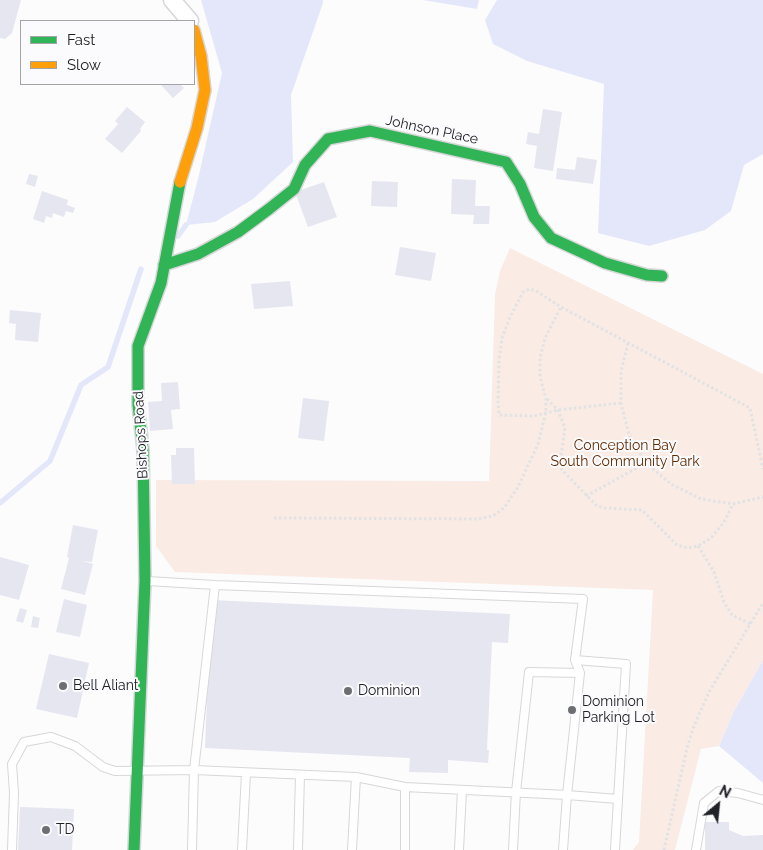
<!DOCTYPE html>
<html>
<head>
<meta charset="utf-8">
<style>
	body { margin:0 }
	#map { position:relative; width:763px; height:850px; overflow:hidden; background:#fcfcfd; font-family:Raleway,sans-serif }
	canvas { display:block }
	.legend { position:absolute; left:20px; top:20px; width:175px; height:65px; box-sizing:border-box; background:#fbfbfe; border:1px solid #a3a4a8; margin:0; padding:6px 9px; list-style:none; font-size:15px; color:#202126 }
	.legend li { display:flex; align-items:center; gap:10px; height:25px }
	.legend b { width:25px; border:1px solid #a3a4a8 }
	.north { position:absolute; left:693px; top:780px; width:50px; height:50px; -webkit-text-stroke:4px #fbfbfe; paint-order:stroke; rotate:28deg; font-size:14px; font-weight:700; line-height:20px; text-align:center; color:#202126 }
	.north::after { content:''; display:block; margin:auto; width:18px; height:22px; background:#202126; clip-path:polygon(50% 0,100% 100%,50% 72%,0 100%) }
</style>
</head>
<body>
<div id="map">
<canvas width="763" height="850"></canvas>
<ul class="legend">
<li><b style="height:6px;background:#30b455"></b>Fast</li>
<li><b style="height:6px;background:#ff9f0a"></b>Slow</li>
</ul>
<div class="north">N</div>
</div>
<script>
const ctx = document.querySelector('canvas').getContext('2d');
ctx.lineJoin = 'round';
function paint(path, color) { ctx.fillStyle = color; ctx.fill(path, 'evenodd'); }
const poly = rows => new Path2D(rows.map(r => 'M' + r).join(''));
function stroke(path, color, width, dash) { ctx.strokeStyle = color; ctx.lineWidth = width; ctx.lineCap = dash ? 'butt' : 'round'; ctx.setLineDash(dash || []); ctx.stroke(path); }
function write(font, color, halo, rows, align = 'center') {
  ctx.font = font + ' Raleway,sans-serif'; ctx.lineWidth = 4; ctx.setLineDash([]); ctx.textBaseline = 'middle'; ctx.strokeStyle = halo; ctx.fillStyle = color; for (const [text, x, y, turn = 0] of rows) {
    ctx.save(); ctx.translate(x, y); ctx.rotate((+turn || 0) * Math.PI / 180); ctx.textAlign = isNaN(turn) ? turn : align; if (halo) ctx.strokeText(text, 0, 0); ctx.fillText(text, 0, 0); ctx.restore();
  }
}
paint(poly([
	[510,248,763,374,763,660,734,711,719,746,701,749,675,850,633,850,639,842,653,590,175,572,156,546,156,480,489,481,495,294,500,271]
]), '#faece4');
paint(poly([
	[201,0,323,0,323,3,291,95,293,162,253,199,215,222,186,225,198,179,222,73],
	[423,0,479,0,477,9],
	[497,0,763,0,763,154,744,165,731,211,705,230,649,246,598,233,604,84,527,61,493,44,485,20],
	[763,660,763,783,719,746,734,711]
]), '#e4e7f9');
stroke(poly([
	[178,236,186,225],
	[0,503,50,461,81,385,108,367,141,269]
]), '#e4e7f9', 5.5);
paint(poly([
	[0,0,21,0,12,33,5,39,0,38],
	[160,84,180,84,184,88,173,98],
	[127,107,145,122,140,129,141,131,122,153,105,139,118,124,115,121],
	[543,109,562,112,553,171,534,168,537,146,526,144,528,132,539,134],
	[577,157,597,160,593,184,556,179,557,168,575,170],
	[29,174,38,176,35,187,26,184],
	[452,179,476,180,475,206,490,206,489,224,473,224,474,215,451,214],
	[372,181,398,182,397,207,371,206],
	[324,182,337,217,308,227,295,192],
	[42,191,68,200,67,205,75,208,73,213,66,211,64,217,53,213,52,218,46,216,44,223,33,219],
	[400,247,436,253,431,281,395,275],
	[290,281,293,306,254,309,251,284],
	[10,310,41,313,38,342,15,340,16,324,9,323],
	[178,382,180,409,171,410,173,429,150,431,148,402,162,401,161,383],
	[303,398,329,401,324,441,298,438],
	[176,448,194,448,195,484,172,484,171,455,176,455],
	[73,525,98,530,92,562,82,561,93,564,85,595,61,589,69,558,67,557],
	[0,557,29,565,19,600,0,595],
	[64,599,87,605,80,637,56,632],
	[211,600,510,614,508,643,492,642,487,750,489,750,488,763,448,760,448,773,409,772,410,758,205,748],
	[20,608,27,610,23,623,16,621],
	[33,616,40,618,38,628,31,627],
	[49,654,89,663,77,718,36,709],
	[20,807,74,809,72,850,18,850],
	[705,822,729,822,729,830,743,836,763,835,763,850,705,850]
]), '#e5e6f0');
const lane = poly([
	[147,581,215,585,583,599,575,660,580,673,567,795,618,799],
	[575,660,626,664,615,850],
	[12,850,14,793,12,764,24,742,51,737,75,746,103,767,115,771,194,770,356,777,405,787,567,795,563,850],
	[192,850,194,770,215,585],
	[242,850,246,773],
	[298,850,300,775],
	[352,850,356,777],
	[405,850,405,787],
	[459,850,462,790],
	[513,850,516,792,529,672,580,673],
	[696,850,704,803,719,791,738,793,763,800]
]);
const street = poly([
	[172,0,190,21]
]);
const fast = poly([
	[164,265,198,254,238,232,269,209,294,189,305,165,328,139,370,131,506,162,520,184,534,217,551,238,605,263,647,275,662,276],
	[134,850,145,581,143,450,138,405,138,346,161,283,180,182]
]);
const slow = poly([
	[180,182,197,128,205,90,201,56,194,30]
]);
stroke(lane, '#d7d7da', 10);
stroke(street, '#d7d7da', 19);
stroke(fast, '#d7d7da', 14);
stroke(slow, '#d7d7da', 14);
stroke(poly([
	[628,343,621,372,621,403,629,435,646,463,671,484,701,499,733,504,763,497],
	[547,399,558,410,565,428,560,463,562,470,597,506,605,508,642,510,677,545,688,548,698,546,711,538,724,522,733,504],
	[621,403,558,410,534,416,499,415,498,402,499,361,502,338,510,317,523,292,530,289,536,291,561,307,750,408,763,469],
	[586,496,646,463],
	[274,518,478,519,493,516,504,508,518,487,538,444,546,412,546,399,540,377,540,358,545,338,561,307],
	[698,546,714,572,724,602,732,615,751,624],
	[664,850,687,748,694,726,709,692,763,603]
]), '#e2e2e4', 3, [2.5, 2.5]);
stroke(lane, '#fff', 8);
stroke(street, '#fff', 16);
stroke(fast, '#30b455', 11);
stroke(slow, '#ff9f0a', 11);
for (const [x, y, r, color] of [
	[63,686,5,"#6d6e71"],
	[348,691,5,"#6d6e71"],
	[572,710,5,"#6d6e71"],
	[46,830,5,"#6d6e71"]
]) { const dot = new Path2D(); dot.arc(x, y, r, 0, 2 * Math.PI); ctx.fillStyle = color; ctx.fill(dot); stroke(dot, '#fbfbfe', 2); }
write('14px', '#202126', '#fbfbfe', [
	["Johnson Place",432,130,12],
	["Bishops Road",141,435,-93]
]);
write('14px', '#622b00', '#fbfbfe', [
	["Conception Bay",625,446],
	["South Community Park",625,462]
]);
write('14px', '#202126', '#fbfbfe', [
	["Bell Aliant",73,686],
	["Dominion",358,691],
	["Dominion",582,702],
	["Parking Lot",582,718],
	["TD",56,830]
], 'left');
</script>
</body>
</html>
